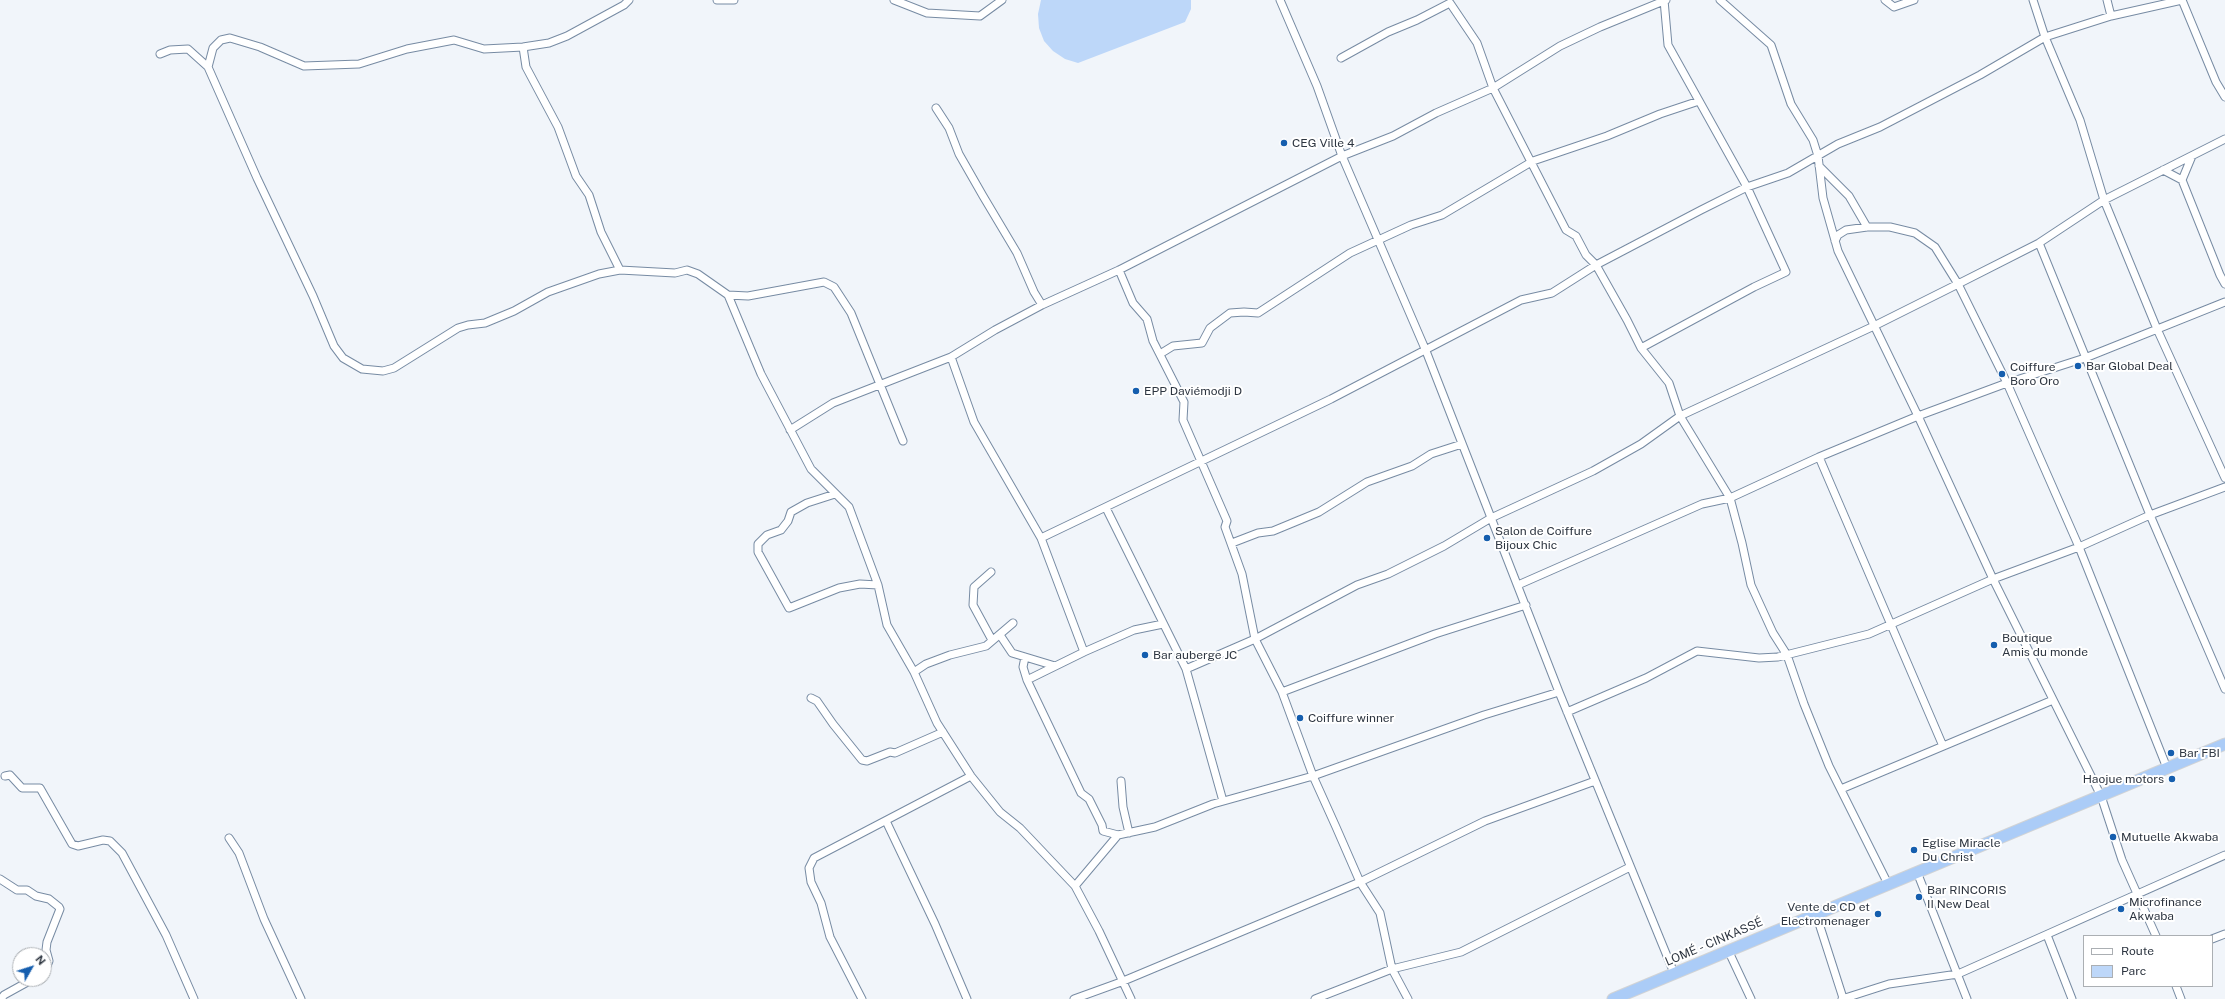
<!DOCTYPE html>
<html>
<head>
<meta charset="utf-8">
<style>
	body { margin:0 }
	#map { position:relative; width:2225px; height:999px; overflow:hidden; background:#f1f5fa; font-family:"Public Sans",sans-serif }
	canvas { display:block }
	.legend { position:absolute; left:2083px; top:935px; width:130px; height:52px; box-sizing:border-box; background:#fff; border:1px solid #abafb3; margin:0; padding:5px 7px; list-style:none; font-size:12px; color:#2e3641 }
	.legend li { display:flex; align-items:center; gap:8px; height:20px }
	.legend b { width:20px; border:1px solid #abafb3 }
	.north { position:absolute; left:12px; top:947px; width:40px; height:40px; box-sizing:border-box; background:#fff; border:1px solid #abafb3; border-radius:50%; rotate:51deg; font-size:11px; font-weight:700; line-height:16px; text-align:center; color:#2e3641 }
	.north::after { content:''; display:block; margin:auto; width:14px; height:18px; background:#155eae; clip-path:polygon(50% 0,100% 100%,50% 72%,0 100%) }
</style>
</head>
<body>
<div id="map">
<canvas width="2225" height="999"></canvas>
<ul class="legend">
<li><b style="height:5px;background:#fff"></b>Route</li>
<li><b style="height:11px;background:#bdd7f9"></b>Parc</li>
</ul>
<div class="north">N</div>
</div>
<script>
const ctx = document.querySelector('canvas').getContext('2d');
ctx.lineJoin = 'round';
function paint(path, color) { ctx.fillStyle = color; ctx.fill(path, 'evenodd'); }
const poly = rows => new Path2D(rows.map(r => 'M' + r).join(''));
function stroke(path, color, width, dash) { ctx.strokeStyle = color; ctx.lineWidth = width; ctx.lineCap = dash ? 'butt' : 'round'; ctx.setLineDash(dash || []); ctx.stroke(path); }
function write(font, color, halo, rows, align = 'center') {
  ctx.font = font + ' "Public Sans",sans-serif'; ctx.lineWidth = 4; ctx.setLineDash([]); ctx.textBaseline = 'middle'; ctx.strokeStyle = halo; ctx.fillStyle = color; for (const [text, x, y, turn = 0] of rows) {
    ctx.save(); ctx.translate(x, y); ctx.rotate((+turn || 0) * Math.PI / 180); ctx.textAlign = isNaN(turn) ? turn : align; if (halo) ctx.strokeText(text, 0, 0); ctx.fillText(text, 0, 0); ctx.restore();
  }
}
paint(poly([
	[1041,0,1191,0,1191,9,1185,22,1078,63,1065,59,1053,51,1044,41,1039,28,1038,14]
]), '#bdd7f9');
const minor = poly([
	[717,0,734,0],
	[894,0,927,13,980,16,1002,0],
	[1280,0,1317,86,1342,156,1426,351,1559,692,1674,973],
	[1720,0,1771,45,1791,104,1813,140,1818,156,1823,198,1838,251,1918,416,1993,579,2101,796,2122,860,2156,936],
	[1885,0,1894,7,1914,0],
	[2033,0,2045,37,2080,120,2104,200,2157,329,2225,478],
	[2107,0,2111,16],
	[523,47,526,67,558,127,576,176,589,195,601,232,620,270,675,273,687,270,698,274,728,295,761,374,811,469,849,507,878,585,887,625,914,672,937,723,971,776,1000,812,1020,828,1075,886,1099,931,1131,999],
	[160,54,170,50,188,49,208,67,213,48,221,40,230,38,260,47,304,66,359,64,407,49,454,40,484,49,523,47,549,43,567,36,624,5,629,0],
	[1341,58,1388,32,1417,20,1450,3,1477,43,1493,88,1566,230,1576,236,1586,255,1596,265,1627,320,1641,348,1669,383,1680,416,1730,498,1742,543,1751,585,1773,633,1787,655,1804,704,1829,766,1888,884],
	[208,67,257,178,313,296,334,346,343,358,362,369,383,371,394,368,458,328,468,325,485,323,514,311,548,292,599,274,620,270],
	[936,108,949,128,959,154,983,196,1017,253,1034,292,1042,305],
	[2192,156,2182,180,2220,275,2225,284],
	[1819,166,1849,196,1867,227],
	[2163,170,2182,180],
	[2039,243,2150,515,2225,689],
	[1119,270,1133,303,1147,319,1153,341,1184,402,1183,420,1227,521,1225,527,1242,574,1255,639,1282,692,1313,776,1336,827,1360,882,1380,913,1392,969,1408,999],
	[728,295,748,296,824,282,834,287,851,313,903,441],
	[1641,348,1754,287,1786,272,1747,187,1668,45,1664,0],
	[1160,354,1173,346,1202,343,1210,328,1230,313,1244,312,1258,313,1350,253,1411,225,1442,215,1533,161,1607,136,1660,114,1699,101],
	[951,357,974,422,1041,538,1084,652],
	[790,430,833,403,951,357,995,330,1042,305,1119,270,1342,156,1393,136,1436,113,1493,88,1560,46,1600,27,1666,0],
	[1819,457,1943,746],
	[835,494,807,503,791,512,788,521,781,530,767,535,758,544,758,552,789,608,839,588,860,584,878,585],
	[1106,508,1186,669,1223,801],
	[1041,538,1331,399,1521,300,1552,293,1596,265,1701,210,1747,187,1788,173,1838,144,1880,127,1980,75,2045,37,2111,16,2182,0,2216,82,2225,97],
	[1232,543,1258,533,1273,531,1319,512,1367,482,1412,466,1431,454,1462,444],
	[991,572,974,587,973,605,992,640],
	[1518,585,1702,504,1730,498,1819,457,1918,416,2007,383,1958,284,1935,247,1915,233,1890,227,1867,227,1846,230,1838,235,1835,241],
	[1000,635,1012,653,1055,666],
	[1025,657,1023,667,1027,680,1081,793,1089,799,1102,825,1103,831,1118,835],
	[1186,669,1255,639,1357,585,1388,574,1444,546,1491,518,1593,471,1641,444,1680,416,1874,326,1958,284,2039,243,2104,200,2225,139],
	[914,672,926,664,950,655,986,646,1013,623],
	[1027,680,1084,652,1134,630,1163,624],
	[1282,692,1435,634,1526,605],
	[811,698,817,701,833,724,862,760,867,761,890,752,895,753,943,732],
	[1567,712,1646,678,1697,651,1759,658,1778,657,1869,634,1993,579,2079,547,2150,515,2225,487],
	[2167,768,2079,547,2007,383,2085,358,2225,302],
	[5,776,10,775,22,788,40,788,72,844,78,846,103,840,110,841,122,853,166,935,194,999],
	[1121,781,1123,807,1129,833],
	[1841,789,2053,700],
	[886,821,935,924,967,999],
	[229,838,239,853,264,919,301,999],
	[1917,872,1967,999],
	[0,879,17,890,27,890,36,896,49,899,59,907,60,909,47,942,46,950,49,961,44,973],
	[1075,886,1118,835,1155,827,1213,804,1313,776,1484,715,1559,692],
	[1816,914,1843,998],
	[2047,935,2072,999],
	[2212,939,2225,934],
	[1728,950,1751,999],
	[2176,986,2181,999],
	[1,999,4,995,33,979],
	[862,999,830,937,821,903,811,882,809,868,814,858,971,776],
	[1074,999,1121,982,1360,882,1485,821,1595,781],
	[1315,999,1392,969,1461,952,1630,867],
	[1842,999,1889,984,1958,974,2225,855]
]);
const trunk = poly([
	[1613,999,2225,744]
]);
stroke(minor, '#778ba3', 9);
stroke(trunk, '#d1d3d5', 13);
stroke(minor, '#fff', 7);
stroke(trunk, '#abccf7', 11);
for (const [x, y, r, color] of [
	[1284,143,4,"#155eae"],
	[2078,366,4,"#155eae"],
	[2002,374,4,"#155eae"],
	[1136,391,4,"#155eae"],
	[1487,538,4,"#155eae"],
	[1994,645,4,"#155eae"],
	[1145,655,4,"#155eae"],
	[1300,718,4,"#155eae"],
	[2171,753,4,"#155eae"],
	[2172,779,4,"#155eae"],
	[2113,837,4,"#155eae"],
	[1914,850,4,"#155eae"],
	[1919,897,4,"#155eae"],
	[2121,909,4,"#155eae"],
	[1878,914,4,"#155eae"]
]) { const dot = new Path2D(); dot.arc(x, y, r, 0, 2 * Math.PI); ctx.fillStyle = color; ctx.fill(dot); stroke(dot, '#fff', 1.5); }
write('12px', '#2e3641', '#fff', [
	["CEG Ville 4",1292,143],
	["Bar Global Deal",2086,366],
	["Coiffure",2010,367],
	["Boro Oro",2010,381],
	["EPP Daviémodji D",1144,391],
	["Salon de Coiffure",1495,531],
	["Bijoux Chic",1495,545],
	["Boutique",2002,638],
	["Amis du monde",2002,652],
	["Bar auberge JC",1153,655],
	["Coiffure winner",1308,718],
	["Bar FBI",2179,753],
	["Haojue motors",2164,779,"right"],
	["Mutuelle Akwaba",2121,837],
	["Eglise Miracle",1922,843],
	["Du Christ",1922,857],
	["Bar RINCORIS",1927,890],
	["II New Deal",1927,904],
	["Microfinance",2129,902],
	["Akwaba",2129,916],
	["Vente de CD et",1870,907,"right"],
	["Electromenager",1870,921,"right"]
], 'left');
write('12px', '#2e3641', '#fff', [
	["LOMÉ - CINKASSÉ",1714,942,-23]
]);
</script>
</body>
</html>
